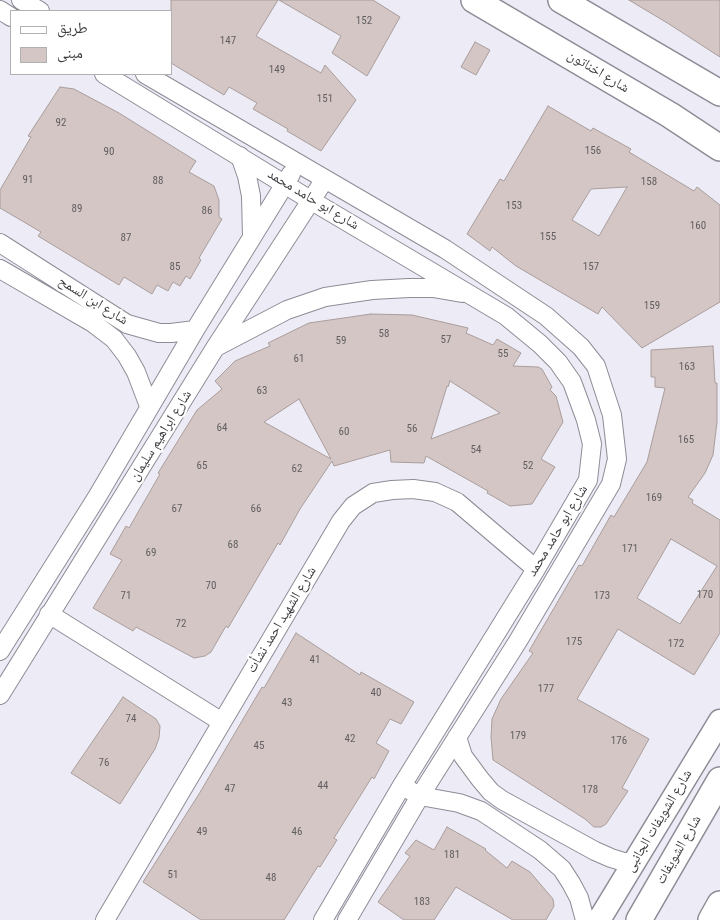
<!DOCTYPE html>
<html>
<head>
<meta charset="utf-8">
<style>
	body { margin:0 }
	#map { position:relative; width:720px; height:920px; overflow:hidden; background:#edebf5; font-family:"Roboto Condensed","Noto Naskh Arabic",sans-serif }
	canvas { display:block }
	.legend { position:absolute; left:10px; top:10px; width:162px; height:65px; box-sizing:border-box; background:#fff; border:1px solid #b1b1b2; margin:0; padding:6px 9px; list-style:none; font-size:15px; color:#3c3b3f }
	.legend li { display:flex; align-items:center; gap:10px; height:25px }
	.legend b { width:25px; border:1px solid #b1b1b2 }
</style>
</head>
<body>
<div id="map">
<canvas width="720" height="920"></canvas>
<ul class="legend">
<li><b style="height:6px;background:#fff"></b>طريق</li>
<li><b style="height:14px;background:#d3c6c5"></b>مبنى</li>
</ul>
</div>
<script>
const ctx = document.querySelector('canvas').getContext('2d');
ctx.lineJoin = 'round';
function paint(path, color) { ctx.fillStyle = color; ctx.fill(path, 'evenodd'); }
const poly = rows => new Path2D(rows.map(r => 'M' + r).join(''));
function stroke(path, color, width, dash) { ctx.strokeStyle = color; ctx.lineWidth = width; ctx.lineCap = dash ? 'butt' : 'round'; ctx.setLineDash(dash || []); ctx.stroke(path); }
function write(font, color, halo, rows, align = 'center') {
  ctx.font = font + ' "Roboto Condensed","Noto Naskh Arabic",sans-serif'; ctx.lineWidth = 4.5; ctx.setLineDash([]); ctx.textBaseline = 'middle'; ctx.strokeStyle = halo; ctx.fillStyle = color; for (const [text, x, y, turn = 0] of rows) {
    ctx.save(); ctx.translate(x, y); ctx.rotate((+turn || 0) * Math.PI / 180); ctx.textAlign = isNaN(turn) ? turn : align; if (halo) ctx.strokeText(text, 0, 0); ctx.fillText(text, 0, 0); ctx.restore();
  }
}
const building = poly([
	[171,0,278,0,256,36,321,73,325,65,356,100,321,151,287,131,288,129,253,109,257,103,229,87,224,95,171,63,171,0],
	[279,0,373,0,400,17,367,76,332,53,341,36,279,0],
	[629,0,720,0,720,57,669,24,629,0],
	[475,42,490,50,476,75,461,67,475,42],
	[60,87,74,89,119,113,196,161,189,172,214,186,219,200,219,217,222,219,199,258,201,260,190,279,186,276,180,286,173,282,168,291,157,285,152,294,124,277,119,285,38,236,41,232,0,208,0,190,31,137,28,136,60,87],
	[548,106,591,131,593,128,631,149,629,152,694,191,697,187,720,205,720,302,642,348,602,307,598,314,516,266,492,247,490,251,467,234,500,179,504,181,548,106],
	[627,187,599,236,572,220,591,189,627,187],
	[371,314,412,315,468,328,466,333,493,345,497,339,521,353,513,366,538,367,542,369,552,387,550,390,556,396,563,422,541,459,555,467,532,504,510,506,487,493,488,491,426,456,424,463,391,462,390,450,334,466,332,461,300,509,280,545,278,543,228,628,226,626,211,652,205,656,194,658,136,627,133,631,93,608,122,560,110,554,126,526,129,528,160,474,158,473,197,410,222,389,215,381,235,361,270,346,268,343,309,323,371,314],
	[450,381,500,413,431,439,447,386,448,387,450,381],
	[299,399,331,459,264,422,299,399],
	[713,346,715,383,717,383,717,422,713,455,705,473,688,497,693,500,692,503,720,520,720,633,694,675,618,629,577,699,649,739,622,788,628,791,606,824,601,827,594,827,585,819,493,760,491,737,492,719,501,699,533,653,529,651,579,565,582,566,611,515,614,517,647,462,665,388,655,387,655,377,651,377,651,350,713,346],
	[671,539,717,566,680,624,637,598,671,539],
	[296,633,360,675,361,672,414,702,401,724,390,719,376,743,389,751,374,779,372,777,334,838,337,840,320,867,318,866,284,920,201,920,143,882,199,794,262,687,264,688,296,633],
	[123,697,156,719,160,726,159,738,155,749,120,804,71,773,123,697],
	[447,827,486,849,485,850,507,868,512,861,530,872,553,899,554,906,546,920,513,920,456,887,434,920,404,920,378,902,410,856,405,853,416,840,434,850,447,827]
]);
paint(building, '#d3c6c5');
stroke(building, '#a99d9c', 1);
const minor = poly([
	[21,0,40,11],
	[0,10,11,17],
	[104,74,312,201,506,316,540,344,558,362,572,382,586,420,592,444,588,480,536,569,401,787,323,920],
	[145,74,445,249,546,316,581,347,596,366,612,415,617,459,611,484,518,641,420,796,347,920],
	[240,156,247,176,251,196,252,236],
	[0,243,127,324,159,333,171,333,195,330],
	[0,269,93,323,114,339,127,356,136,372,149,406],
	[218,346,287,310,325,297,372,290,409,288,433,288,462,293],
	[49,614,222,722],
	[0,651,97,497,195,330,291,174],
	[0,695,215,348,325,179],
	[457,737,463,756,480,779,491,792,502,800,595,851,611,858,624,862,634,862],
	[411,791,420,796,459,803,481,811,540,850,562,869,571,883,579,898,585,920],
	[105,920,341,521,353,506,373,493,392,490,413,489,435,492,457,502,536,569]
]);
const tertiary = poly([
	[599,920,720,721]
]);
const secondary = poly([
	[474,0,670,115,720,148],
	[561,0,720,93],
	[639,920,720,780],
	[711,920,720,904]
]);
stroke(minor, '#8e8c96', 20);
stroke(tertiary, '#8e8c96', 25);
stroke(secondary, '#8e8c96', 28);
stroke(minor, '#fff', 18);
stroke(tertiary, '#fff', 22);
stroke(secondary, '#fff', 25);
write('11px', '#625e60', null, [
	["152",364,21],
	["147",228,41],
	["149",277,70],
	["151",325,99],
	["92",61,123],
	["156",593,151],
	["90",109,152],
	["91",28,180],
	["88",158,181],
	["158",649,182],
	["153",514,206],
	["89",77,209],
	["86",207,211],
	["160",698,226],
	["155",548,237],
	["87",126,238],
	["85",175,267],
	["157",591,267],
	["159",652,306],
	["58",384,334],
	["57",446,340],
	["59",341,341],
	["55",503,354],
	["61",299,359],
	["163",687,367],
	["63",262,391],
	["64",222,428],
	["56",412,429],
	["60",344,432],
	["165",686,440],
	["54",476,450],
	["65",202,466],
	["52",528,466],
	["62",297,469],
	["169",654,498],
	["67",177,509],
	["66",256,509],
	["68",233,545],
	["171",630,549],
	["69",151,553],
	["70",211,586],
	["170",705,595],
	["71",126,596],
	["173",602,596],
	["72",181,624],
	["175",574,642],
	["172",676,644],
	["41",315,660],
	["177",546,689],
	["40",376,693],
	["43",287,703],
	["74",131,719],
	["179",518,736],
	["42",350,739],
	["176",619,741],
	["45",259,746],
	["76",104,763],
	["44",323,786],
	["47",230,789],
	["178",590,790],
	["49",202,832],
	["46",297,832],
	["181",452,855],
	["51",173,875],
	["48",271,878],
	["183",422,902]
]);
write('14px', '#3c3b3f', '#fff', [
	["شارع اخناتون",598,72,31],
	["شارع ابو حامد محمد",313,200,31],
	["شارع ابن السمح",93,301,32],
	["شارع ابراهيم سليمان",161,436,-58],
	["شارع ابو حامد محمد",558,531,-59],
	["شارع الشهيد احمد نشأت",282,620,-59],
	["شارع الشويفات الجانبى",659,821,-59],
	["شارع الشويفات",679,850,-60]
]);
</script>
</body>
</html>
